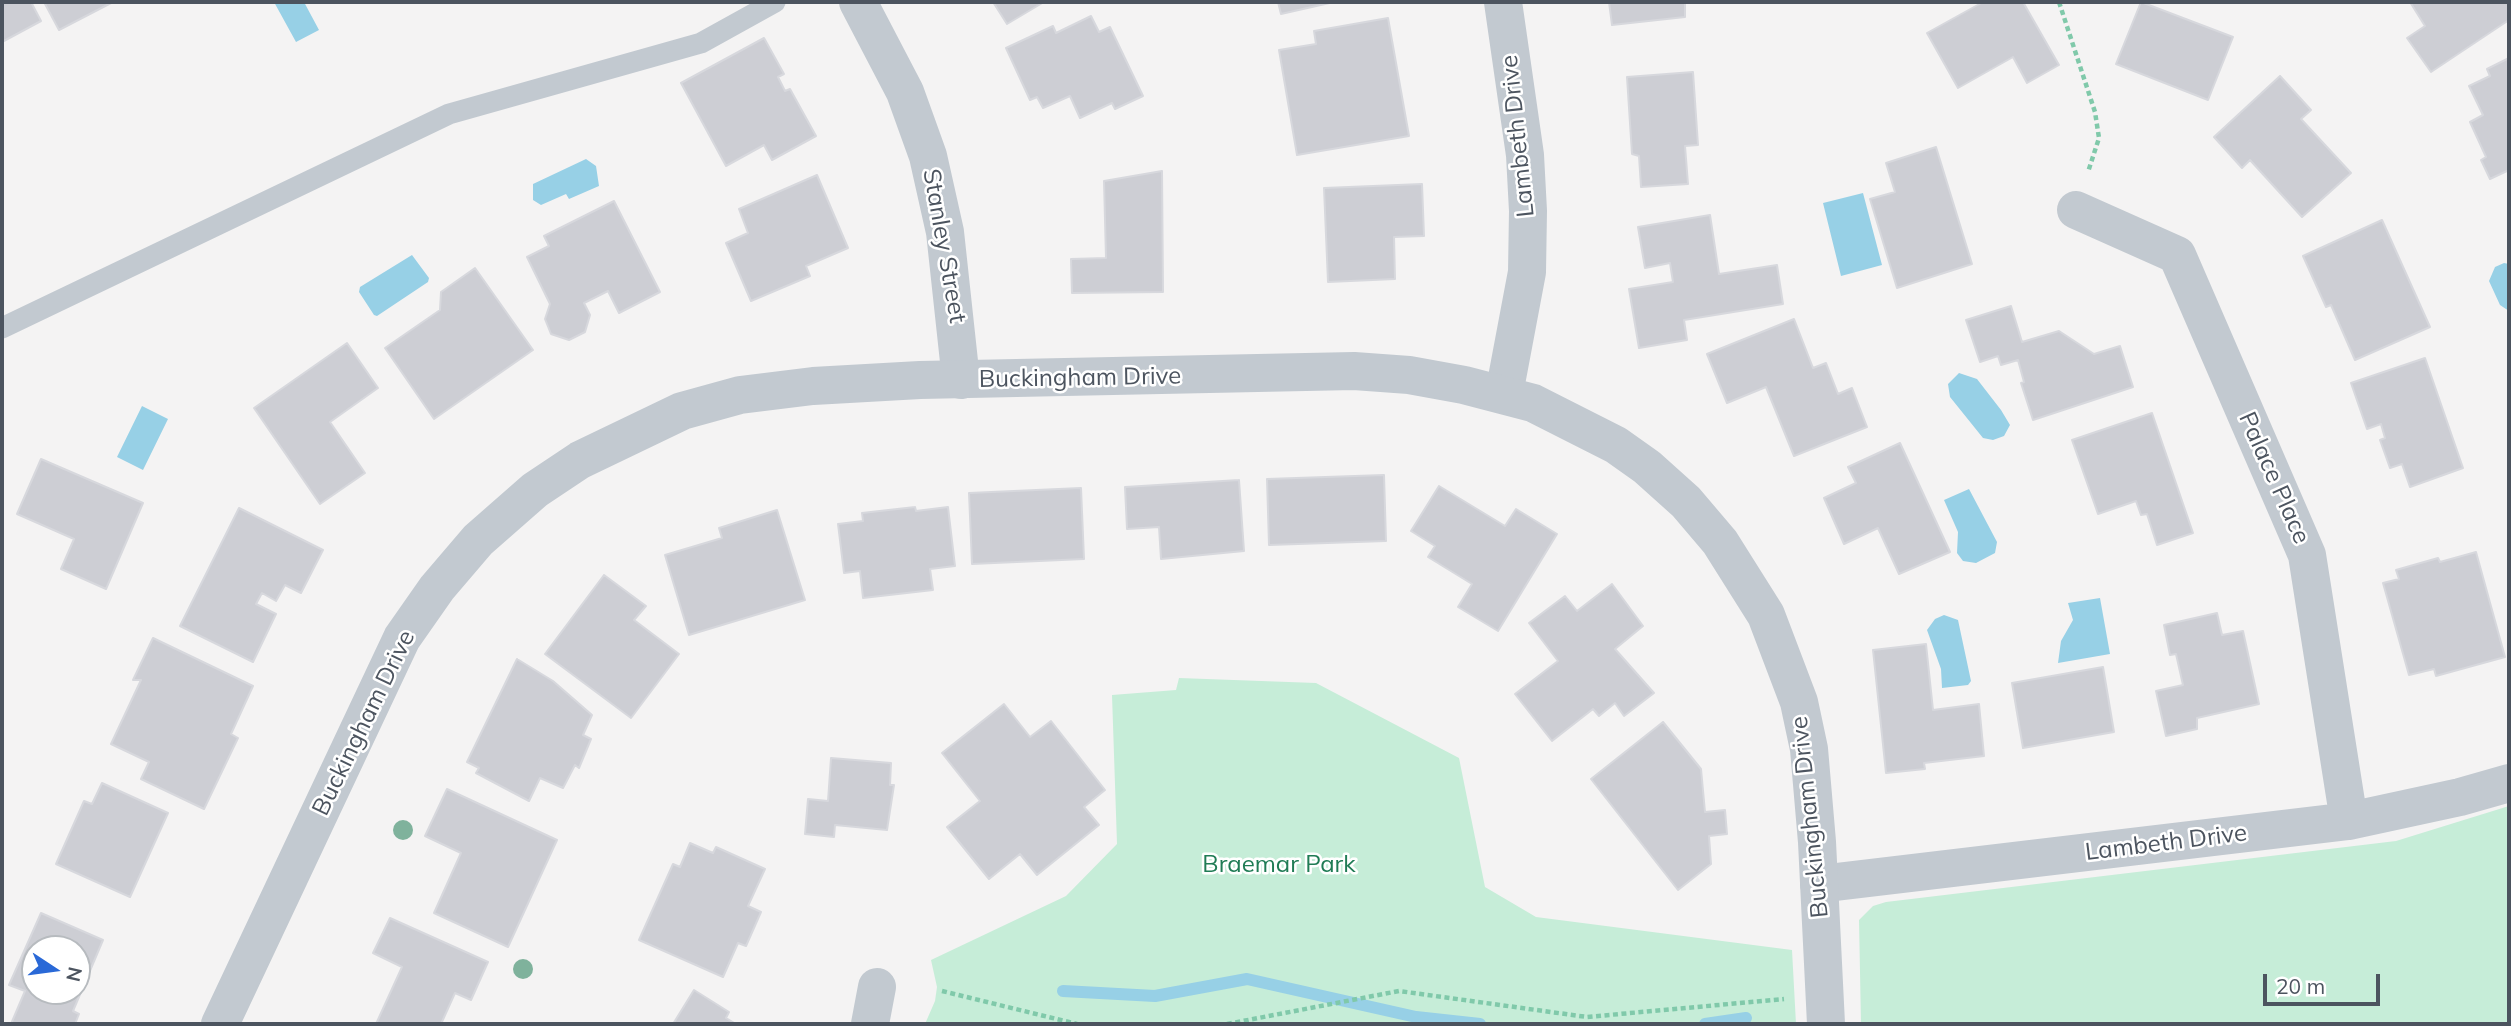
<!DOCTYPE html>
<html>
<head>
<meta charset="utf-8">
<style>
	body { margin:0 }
	#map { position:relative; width:2511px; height:1026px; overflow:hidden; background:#f4f3f3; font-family:Mulish,sans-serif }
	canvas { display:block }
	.frame { position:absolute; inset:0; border:4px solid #4c545f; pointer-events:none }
	.north { position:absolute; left:21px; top:935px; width:70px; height:70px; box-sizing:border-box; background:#fff; border:2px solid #b7bbbf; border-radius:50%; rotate:103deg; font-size:19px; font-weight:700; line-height:28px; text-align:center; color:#4c545f }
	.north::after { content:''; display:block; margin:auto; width:24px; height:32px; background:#2a69d7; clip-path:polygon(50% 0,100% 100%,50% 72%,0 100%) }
	.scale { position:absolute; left:2263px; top:974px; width:117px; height:32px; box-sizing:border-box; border:4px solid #4c545f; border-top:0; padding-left:9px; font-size:21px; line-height:24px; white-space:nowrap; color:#4c545f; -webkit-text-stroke:5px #fff; paint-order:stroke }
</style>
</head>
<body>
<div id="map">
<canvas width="2511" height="1026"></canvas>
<div class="frame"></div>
<div class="north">N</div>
<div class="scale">20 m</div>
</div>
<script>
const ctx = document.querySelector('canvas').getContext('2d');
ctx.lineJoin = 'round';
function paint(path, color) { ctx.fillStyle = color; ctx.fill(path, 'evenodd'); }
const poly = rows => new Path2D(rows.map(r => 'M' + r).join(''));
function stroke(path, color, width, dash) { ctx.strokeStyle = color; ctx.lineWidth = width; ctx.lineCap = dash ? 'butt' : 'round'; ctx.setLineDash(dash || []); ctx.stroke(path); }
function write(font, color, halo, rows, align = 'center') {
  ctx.font = font + ' Mulish,sans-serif'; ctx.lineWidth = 5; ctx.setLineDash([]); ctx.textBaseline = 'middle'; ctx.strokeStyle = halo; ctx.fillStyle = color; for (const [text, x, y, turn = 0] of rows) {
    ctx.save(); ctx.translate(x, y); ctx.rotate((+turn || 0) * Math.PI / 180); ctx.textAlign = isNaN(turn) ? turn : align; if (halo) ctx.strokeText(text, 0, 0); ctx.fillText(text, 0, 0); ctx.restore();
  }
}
paint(poly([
	[1179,678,1316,683,1459,758,1485,887,1536,917,1792,950,1796,1024,925,1024,935,1001,937,987,931,960,1066,896,1117,844,1112,695,1176,690],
	[2509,806,2509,1024,1861,1024,1859,920,1873,906,1886,902,2396,841]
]), '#c6edd8');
paint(poly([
	[274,2,304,2,319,30,296,42],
	[586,159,596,166,599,186,569,199,566,194,541,205,533,200,533,184],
	[1863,193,1882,265,1841,276,1823,203],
	[412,255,429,278,428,282,377,316,374,315,359,292,360,287],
	[2504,263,2509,264,2509,311,2500,305,2489,281,2495,267],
	[1959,373,1977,379,2001,410,2010,425,2004,436,1993,440,1983,438,1950,397,1948,384],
	[142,406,168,419,143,470,117,457],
	[1969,489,1997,542,1995,553,1976,563,1963,561,1957,553,1958,532,1944,500],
	[2100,598,2110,654,2058,663,2061,641,2073,620,2068,603],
	[1944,615,1958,620,1971,681,1968,685,1942,688,1941,669,1927,630,1935,619]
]), '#97d0e6');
stroke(poly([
	[1063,991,1155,996,1247,979,1416,1017,1480,1024],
	[1705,1024,1746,1018]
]), '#97d0e6', 12);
const building = poly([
	[2,2,31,2,41,21,2,42,2,2],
	[44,2,113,2,59,30,44,2],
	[993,2,1044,2,1007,24,993,2],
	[1278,2,1334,2,1281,14,1278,2],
	[1609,2,1710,2,1685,2,1685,17,1612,25,1609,2],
	[1983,2,2023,2,2059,65,2027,83,2013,57,1958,88,1927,33,1983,2],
	[2141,2,2233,37,2208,100,2116,64,2141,2],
	[2410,2,2509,2,2509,20,2431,72,2407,38,2425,26,2410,2],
	[1091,16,1099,32,1110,27,1143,96,1115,109,1112,103,1080,118,1070,96,1043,108,1037,97,1030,100,1006,48,1053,26,1056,33,1091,16],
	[1388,18,1409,136,1297,155,1279,50,1316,44,1314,31,1388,18],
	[764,38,784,74,778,77,785,91,790,89,816,136,772,160,764,145,726,166,681,83,764,38],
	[2509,58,2509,170,2490,179,2481,160,2486,157,2470,122,2483,115,2469,86,2490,76,2487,69,2509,58],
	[1693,72,1698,145,1685,146,1688,184,1641,187,1639,156,1632,154,1627,77,1693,72],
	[2280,76,2311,110,2301,119,2351,173,2302,217,2250,160,2242,168,2214,137,2280,76],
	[1936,147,1972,264,1897,288,1870,199,1895,192,1886,163,1936,147],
	[1162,171,1163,292,1072,293,1071,259,1106,258,1104,181,1162,171],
	[817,175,848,248,806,266,810,276,751,301,726,243,748,233,739,209,817,175],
	[1422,184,1424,236,1394,237,1395,279,1328,282,1324,188,1422,184],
	[614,201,660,292,619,313,608,291,584,303,590,315,585,332,569,340,551,334,545,319,550,304,527,257,549,246,544,236,614,201],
	[1710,215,1719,274,1777,265,1783,304,1684,320,1687,340,1639,348,1629,289,1673,282,1670,263,1645,268,1638,227,1710,215],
	[2382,220,2430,327,2355,360,2331,305,2326,307,2303,256,2382,220],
	[475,268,533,350,434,419,385,348,440,310,441,292,475,268],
	[2011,306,2022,342,2059,331,2094,354,2120,346,2133,387,2033,420,2021,383,2024,382,2018,360,2001,365,1998,356,1980,362,1966,320,2011,306],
	[1794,319,1813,368,1826,363,1838,394,1852,388,1867,427,1794,456,1766,387,1727,403,1707,354,1794,319],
	[347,343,378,388,330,422,365,473,320,504,254,408,347,343],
	[2425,358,2463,468,2410,487,2402,464,2390,468,2380,440,2385,438,2381,424,2367,429,2351,383,2425,358],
	[2152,413,2193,533,2157,545,2147,514,2141,515,2136,501,2098,514,2072,440,2152,413],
	[1900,443,1950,552,1899,574,1878,528,1844,544,1824,498,1856,483,1848,467,1900,443],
	[41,459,143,503,106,589,61,569,74,539,17,514,41,459],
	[1384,475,1386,541,1269,545,1267,479,1384,475],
	[1239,480,1244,551,1161,559,1159,527,1127,529,1125,487,1239,480],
	[1439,486,1505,526,1516,509,1557,534,1498,631,1458,607,1472,584,1428,557,1435,546,1411,531,1439,486],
	[1081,488,1084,559,972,564,969,493,1081,488],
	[915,507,916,511,948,507,955,566,930,569,933,590,863,598,860,571,844,573,838,524,863,521,862,513,915,507],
	[239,508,323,550,301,593,285,585,276,601,262,593,256,604,276,614,253,662,180,626,239,508],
	[777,510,805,600,689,635,665,555,722,538,719,528,777,510],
	[2476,552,2505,657,2436,676,2434,669,2409,675,2383,583,2399,579,2396,570,2438,558,2440,562,2476,552],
	[604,575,646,606,634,620,679,654,631,718,545,654,604,575],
	[1612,584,1643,626,1615,649,1654,693,1624,716,1615,703,1599,716,1593,709,1552,741,1515,694,1558,661,1529,623,1565,596,1577,611,1612,584],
	[2217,613,2222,635,2243,631,2259,704,2197,718,2197,729,2166,736,2156,691,2183,685,2176,654,2170,655,2164,625,2217,613],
	[153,638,253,686,231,734,238,738,204,809,141,779,149,762,111,744,141,680,133,680,153,638],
	[1926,644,1933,710,1979,704,1984,756,1924,763,1925,769,1886,773,1873,650,1926,644],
	[517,659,553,681,592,715,583,735,591,739,579,768,575,765,563,788,540,778,529,801,476,773,479,768,467,762,517,659],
	[2103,667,2114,732,2023,748,2012,683,2103,667],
	[1004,704,1030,737,1051,721,1105,790,1084,807,1099,825,1037,875,1020,854,989,879,947,827,980,801,942,753,1004,704],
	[1663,722,1701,769,1705,812,1725,810,1727,834,1709,836,1711,864,1678,890,1591,779,1663,722],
	[831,758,891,763,890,785,894,785,887,830,835,825,834,837,805,834,808,799,828,801,831,758],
	[102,783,168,813,130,897,56,864,84,801,92,804,102,783],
	[447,789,557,840,508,947,434,913,461,853,425,836,447,789],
	[690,843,713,853,716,847,765,869,748,906,761,912,746,946,738,943,723,977,639,940,673,864,680,867,690,843],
	[41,913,103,940,73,1011,79,1014,75,1024,11,1024,25,991,9,985,41,913],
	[35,949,77,949,77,991,35,991,35,949],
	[390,918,488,962,471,1000,455,993,441,1024,376,1024,402,967,373,953,390,918],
	[694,990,729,1012,726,1018,736,1024,673,1024,694,990]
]);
paint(building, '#cdced4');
stroke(building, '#d7d8dd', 2);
stroke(poly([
	[2059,2,2095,112,2099,138,2088,172],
	[942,991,1077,1024],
	[1227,1024,1399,991,1587,1017,1784,999]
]), '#80c9aa', 4.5, [5, 3.5]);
stroke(poly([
	[2,328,449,114,701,43,775,2]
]), '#c2c9d0', 21);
stroke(poly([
	[858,2,905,92,928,156,945,232,961,380],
	[1503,2,1525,155,1528,211,1527,272,1504,394],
	[2076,210,2177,255,2307,555,2349,821],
	[1819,884,2349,821,2460,797,2509,783],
	[870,1024,877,987]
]), '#c2c9d0', 38);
stroke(poly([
	[220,1024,402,638,437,588,478,540,535,490,580,460,682,411,740,395,813,386,920,380,1354,371,1409,375,1464,385,1533,403,1616,445,1647,467,1686,502,1720,542,1766,615,1799,702,1809,749,1817,842,1826,1024]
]), '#c2c9d0', 38);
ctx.fillStyle = '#7fb29c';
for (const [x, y] of [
	[403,830],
	[523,969]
]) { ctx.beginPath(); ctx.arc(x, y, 10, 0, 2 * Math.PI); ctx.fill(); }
write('24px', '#4c545f', '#fff', [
	["Lambeth Drive",1518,136,-96],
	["Stanley Street",944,246,80],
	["Buckingham Drive",1080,378,-1],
	["Palace Place",2274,478,66],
	["Buckingham Drive",364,723,-64],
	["Buckingham Drive",1810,817,-96],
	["Lambeth Drive",2166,843,-7]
]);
write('24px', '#207c55', '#fff', [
	["Braemar Park",1279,865]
]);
</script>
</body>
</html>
